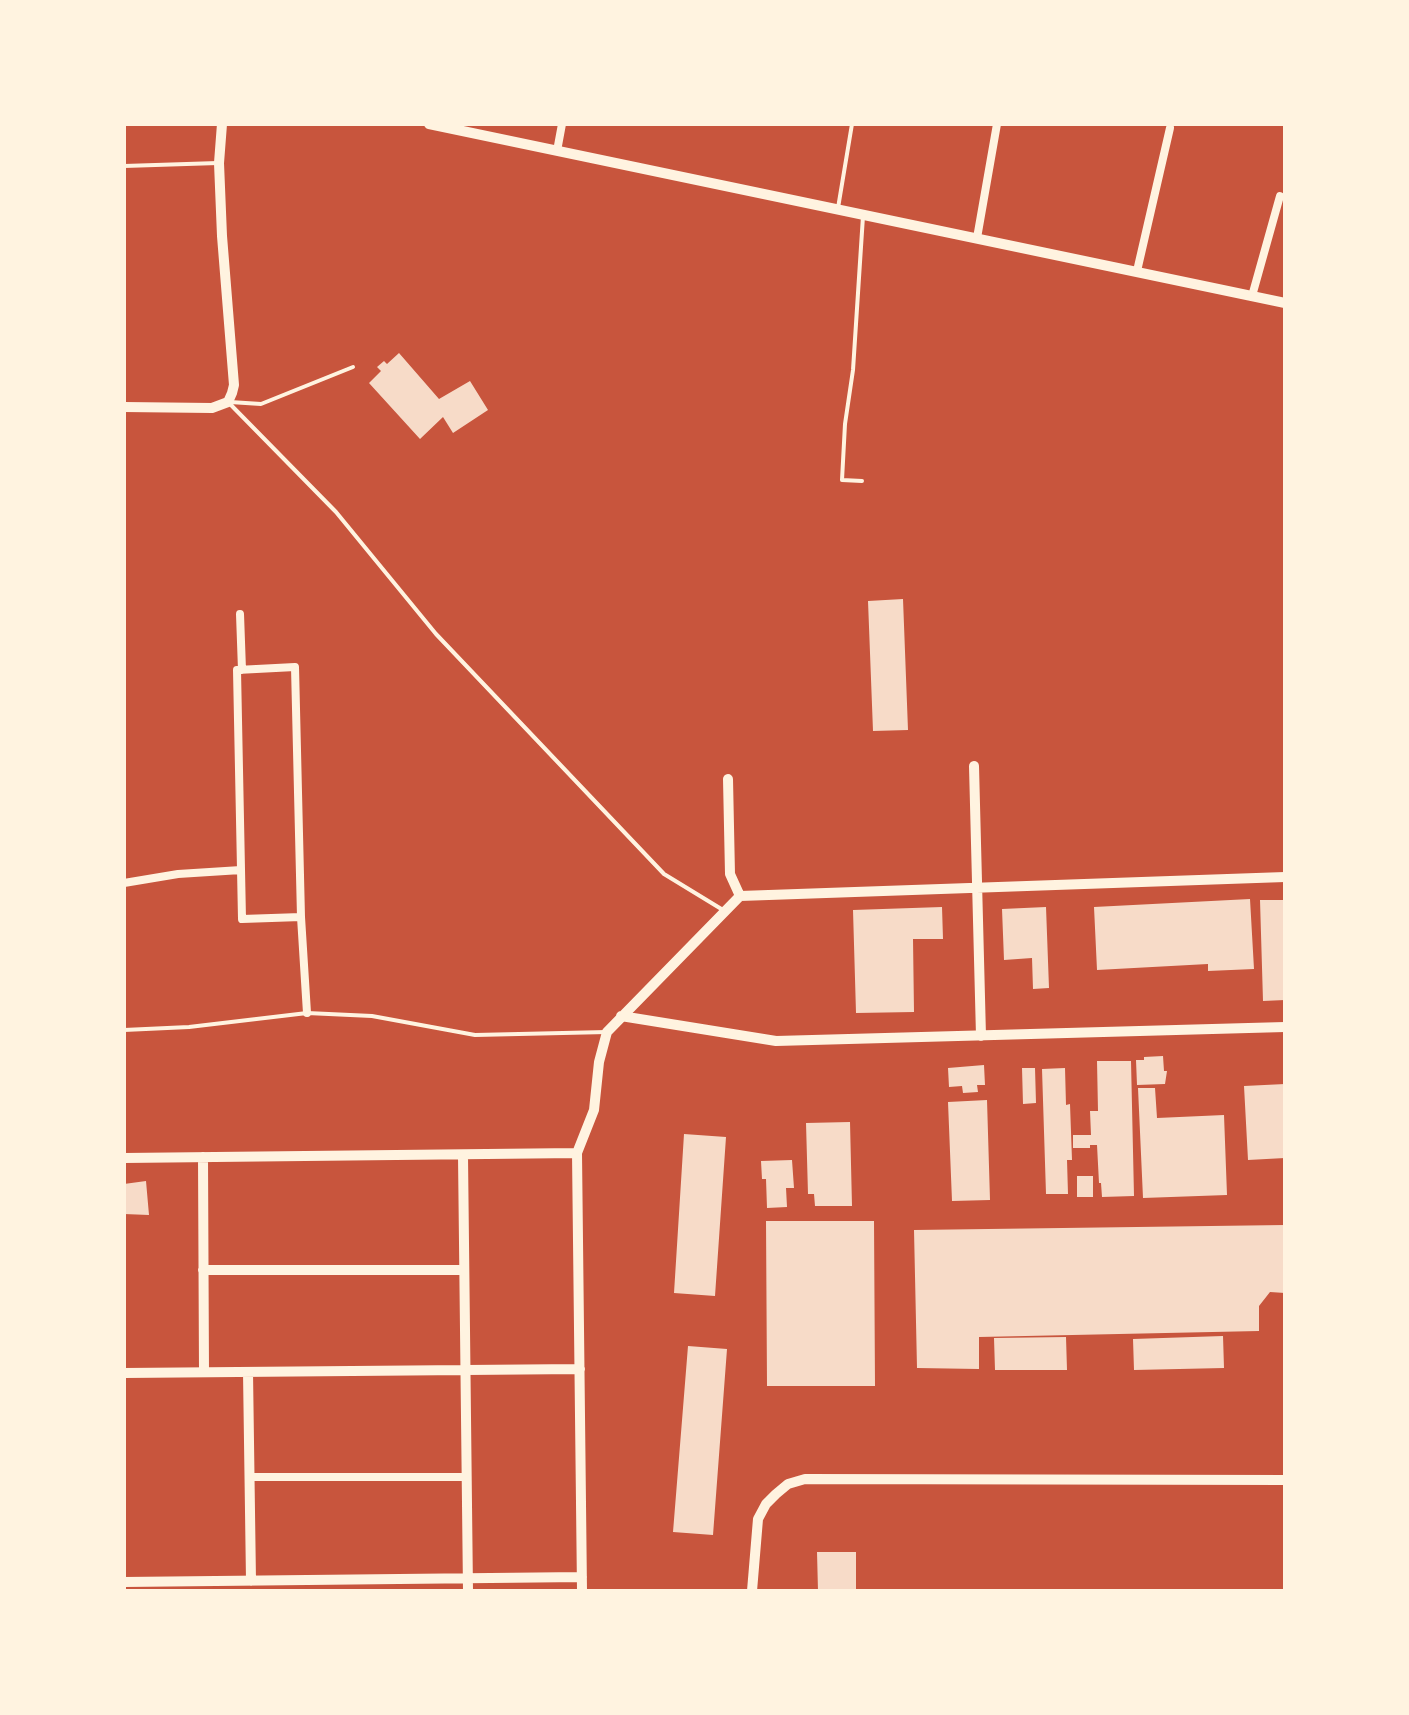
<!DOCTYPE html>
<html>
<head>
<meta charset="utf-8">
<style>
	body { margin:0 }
	#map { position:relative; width:1409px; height:1715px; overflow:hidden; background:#c8553d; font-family:"Titillium Web",sans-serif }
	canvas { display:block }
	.frame { position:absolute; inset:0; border:126px solid #fff3e0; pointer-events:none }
</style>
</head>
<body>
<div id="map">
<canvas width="1409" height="1715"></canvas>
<div class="frame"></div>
</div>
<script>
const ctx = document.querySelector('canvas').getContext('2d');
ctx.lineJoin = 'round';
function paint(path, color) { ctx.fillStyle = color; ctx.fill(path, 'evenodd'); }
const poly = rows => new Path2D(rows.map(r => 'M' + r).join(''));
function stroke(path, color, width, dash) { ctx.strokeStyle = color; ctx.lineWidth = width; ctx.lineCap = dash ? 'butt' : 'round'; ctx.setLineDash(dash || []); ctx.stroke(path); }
paint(poly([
	[399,353,439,399,470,381,488,410,453,433,443,417,420,439,369,383,381,371,377,367,384,361,387,364],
	[903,599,908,730,873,731,868,601],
	[1250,899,1254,969,1208,971,1208,964,1097,970,1094,907],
	[1260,900,1285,900,1285,1000,1263,1001],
	[942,907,943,939,913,939,914,1012,856,1013,853,910],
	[1046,907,1049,988,1033,989,1032,958,1004,960,1002,909],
	[1163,1056,1164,1071,1167,1071,1165,1084,1137,1085,1136,1060,1144,1060,1144,1057],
	[1097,1061,1131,1061,1134,1196,1102,1197,1101,1183,1099,1183,1097,1145,1090,1145,1090,1148,1073,1148,1073,1135,1091,1135,1090,1111,1098,1111],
	[984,1065,985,1085,977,1085,978,1092,963,1093,962,1086,949,1087,948,1068],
	[1022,1068,1035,1068,1036,1103,1023,1104],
	[1065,1068,1066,1105,1070,1104,1072,1160,1067,1160,1068,1194,1046,1194,1042,1069],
	[1285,1084,1285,1158,1248,1160,1244,1086],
	[1138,1088,1155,1088,1157,1118,1224,1115,1227,1195,1143,1198],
	[987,1100,990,1200,952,1201,948,1102],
	[850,1122,852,1206,815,1206,814,1194,808,1194,806,1123],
	[684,1134,726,1137,715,1296,674,1293],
	[792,1160,794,1188,786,1188,787,1207,767,1208,766,1179,762,1179,761,1161],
	[1077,1176,1093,1176,1093,1197,1077,1197],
	[146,1181,149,1215,124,1214,124,1184],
	[766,1221,874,1221,875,1386,767,1386],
	[1285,1225,1285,1293,1270,1292,1259,1306,1259,1331,979,1337,979,1369,917,1368,914,1230],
	[1223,1336,1224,1368,1134,1370,1133,1339],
	[1066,1337,1067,1370,995,1370,994,1338],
	[688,1346,727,1349,713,1535,673,1532],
	[817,1552,856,1552,856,1591,818,1591]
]), '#f7dbc8');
stroke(poly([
	[124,166,218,163],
	[838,208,852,124],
	[230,402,261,404,353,367],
	[230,404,336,512,436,634,664,874,723,910],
	[862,481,842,480,845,424,853,370,863,216],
	[124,1030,189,1027,307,1013,372,1016,475,1035,607,1032]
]), '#fff3e0', 4);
stroke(poly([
	[557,151,562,124],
	[977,238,997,124],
	[1137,271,1170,128],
	[1252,296,1280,196],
	[240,614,242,670],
	[295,667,301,917,242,919,237,670,295,667],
	[124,883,178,874,241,870],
	[301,917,307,1013],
	[250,1477,467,1477]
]), '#fff3e0', 8);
stroke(poly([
	[429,124,1285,303],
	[124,407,212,408,228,402,232,393,234,385,222,236,219,163,222,124],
	[974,766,981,1036],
	[728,779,730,874,740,896],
	[621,1016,776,1041,1285,1027],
	[577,1153,582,1591],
	[463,1156,468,1591],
	[203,1157,204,1372],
	[124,1158,577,1153,594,1110,599,1062,607,1032,740,896,1285,877],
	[203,1270,464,1270],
	[248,1372,251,1581],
	[124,1373,580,1369],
	[124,1582,582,1577],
	[752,1591,758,1519,766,1504,776,1494,788,1484,805,1479,1285,1480]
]), '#fff3e0', 10);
</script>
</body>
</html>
